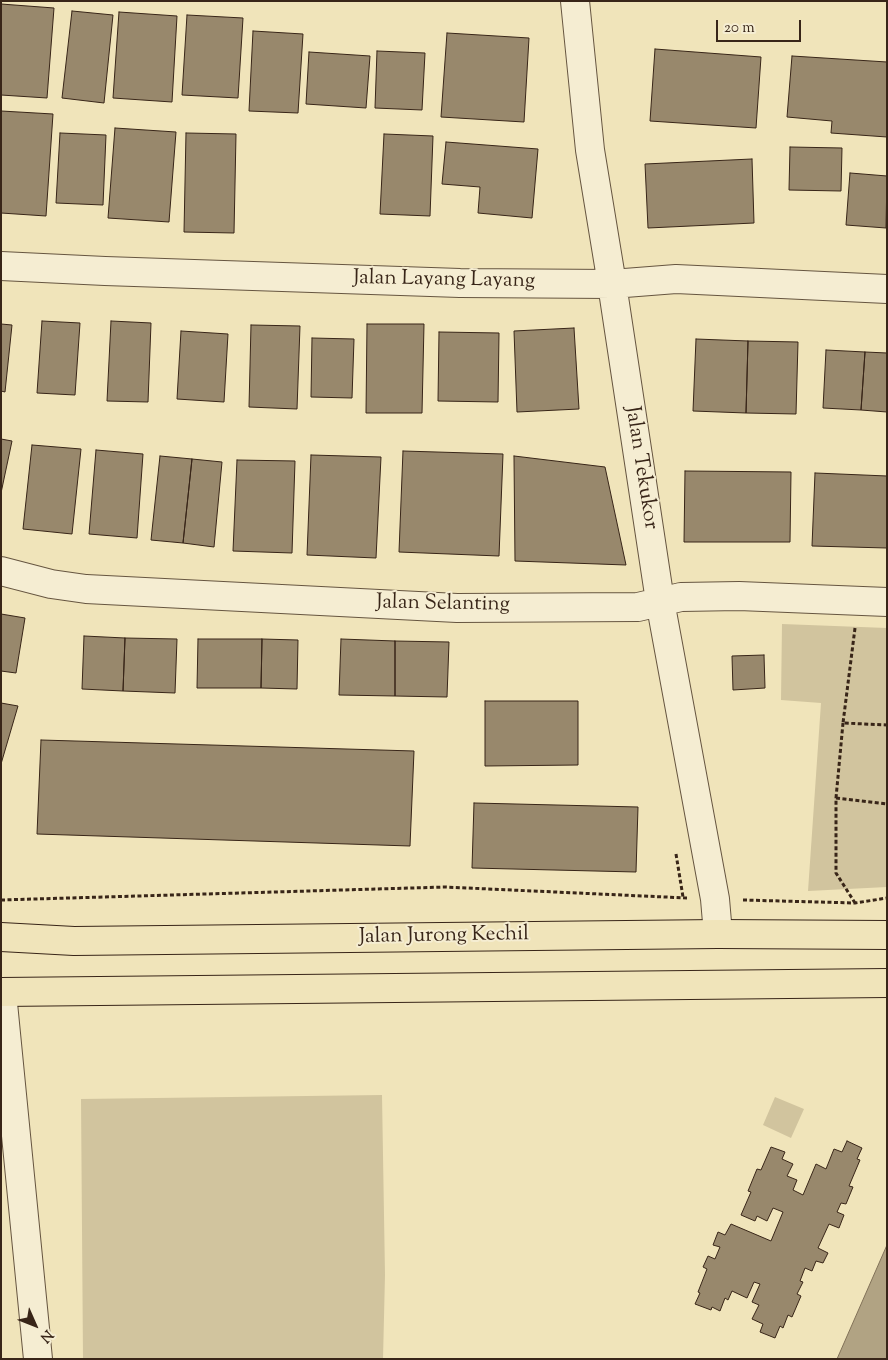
<!DOCTYPE html>
<html>
<head>
<meta charset="utf-8">
<style>
	body { margin:0 }
	#map { position:relative; width:888px; height:1360px; overflow:hidden; background:#f0e4ba; font-family:"Sorts Mill Goudy",serif }
	canvas { display:block }
	.frame { position:absolute; inset:0; border:2px solid #382518; pointer-events:none }
	.north { position:absolute; left:10px; top:1300px; width:50px; height:50px; -webkit-text-stroke:4px #f5edd2; paint-order:stroke; rotate:134deg; font-size:14px; font-weight:700; line-height:20px; text-align:center; color:#382518 }
	.north::after { content:''; display:block; margin:auto; width:18px; height:22px; background:#382518; clip-path:polygon(50% 0,100% 100%,50% 72%,0 100%) }
	.scale { position:absolute; left:716px; top:20px; width:85px; height:22px; box-sizing:border-box; border:2px solid #382518; border-top:0; padding-left:6px; font-size:15px; line-height:18px; white-space:nowrap; color:#382518; -webkit-text-stroke:4px #f5edd2; paint-order:stroke }
</style>
</head>
<body>
<div id="map">
<canvas width="888" height="1360"></canvas>
<div class="frame"></div>
<div class="north">N</div>
<div class="scale">20 m</div>
</div>
<script>
const ctx = document.querySelector('canvas').getContext('2d');
ctx.lineJoin = 'round';
function paint(path, color) { ctx.fillStyle = color; ctx.fill(path, 'evenodd'); }
const poly = rows => new Path2D(rows.map(r => 'M' + r).join(''));
function stroke(path, color, width, dash) { ctx.strokeStyle = color; ctx.lineWidth = width; ctx.lineCap = dash ? 'butt' : 'round'; ctx.setLineDash(dash || []); ctx.stroke(path); }
function write(font, color, halo, rows, align = 'center') {
  ctx.font = font + ' "Sorts Mill Goudy",serif'; ctx.lineWidth = 4; ctx.setLineDash([]); ctx.textBaseline = 'middle'; ctx.strokeStyle = halo; ctx.fillStyle = color; for (const [text, x, y, turn = 0] of rows) {
    ctx.save(); ctx.translate(x, y); ctx.rotate((+turn || 0) * Math.PI / 180); ctx.textAlign = isNaN(turn) ? turn : align; if (halo) ctx.strokeText(text, 0, 0); ctx.fillText(text, 0, 0); ctx.restore();
  }
}
paint(poly([
	[782,624,887,628,887,887,808,891,821,703,781,700],
	[382,1095,385,1275,383,1359,83,1359,81,1099],
	[775,1097,804,1109,791,1138,763,1125]
]), '#d1c49e');
const water = poly([
	[887,1245,887,1359,837,1359,887,1245]
]);
paint(water, '#b1a383');
stroke(water, '#817158', 1);
const building = poly([
	[1,4,54,8,47,98,1,95,1,4],
	[72,11,113,15,104,103,62,98,72,11],
	[119,12,177,16,172,102,113,98,119,12],
	[187,15,243,18,238,98,182,95,187,15],
	[253,31,303,34,298,113,249,111,253,31],
	[447,33,529,38,524,122,441,117,447,33],
	[655,49,761,57,756,128,650,121,655,49],
	[377,51,425,53,422,110,375,108,377,51],
	[309,52,370,56,366,108,306,104,309,52],
	[792,56,887,62,887,137,831,133,832,121,787,117,792,56],
	[1,111,53,114,46,216,1,213,1,111],
	[115,128,176,132,169,222,108,218,115,128],
	[60,133,106,135,103,205,56,203,60,133],
	[186,133,236,134,234,233,184,232,186,133],
	[384,134,433,136,430,216,380,214,384,134],
	[446,142,538,149,532,218,478,213,480,187,442,184,446,142],
	[790,147,842,148,841,191,789,190,790,147],
	[752,159,754,223,648,228,645,164,752,159],
	[850,173,887,176,886,228,846,225,850,173],
	[42,321,80,323,75,395,37,393,42,321],
	[111,321,151,323,148,402,107,401,111,321],
	[1,324,12,325,5,392,1,391,1,324],
	[367,324,424,324,422,413,366,413,367,324],
	[251,325,300,326,297,409,249,407,251,325],
	[574,328,579,409,517,412,514,331,574,328],
	[181,331,228,334,224,402,177,399,181,331],
	[439,332,499,333,498,402,438,401,439,332],
	[312,338,354,339,352,398,311,397,312,338],
	[696,339,748,341,746,413,693,411,696,339],
	[748,341,798,342,796,414,746,413,748,341],
	[826,350,865,352,861,410,823,408,826,350],
	[865,352,887,353,887,412,861,410,865,352],
	[1,439,12,441,1,493,1,439],
	[32,445,81,449,72,534,23,529,32,445],
	[96,450,143,454,137,538,89,534,96,450],
	[403,451,503,454,499,556,399,552,403,451],
	[311,455,381,457,376,558,307,555,311,455],
	[160,456,192,459,183,543,151,540,160,456],
	[514,456,605,467,626,565,515,561,514,456],
	[192,459,222,462,214,547,183,543,192,459],
	[237,460,295,461,292,553,233,551,237,460],
	[685,471,791,472,790,542,684,542,685,471],
	[815,473,887,476,887,548,812,546,815,473],
	[1,614,25,618,16,673,1,671,1,614],
	[84,636,125,638,123,691,82,689,84,636],
	[125,638,177,639,175,693,123,691,125,638],
	[198,639,262,639,261,688,197,688,198,639],
	[262,639,298,640,297,689,261,688,262,639],
	[341,639,395,641,395,696,339,695,341,639],
	[395,641,449,642,447,697,395,696,395,641],
	[764,655,765,688,733,690,732,656,764,655],
	[485,701,578,701,578,765,485,766,485,701],
	[1,703,18,706,1,764,1,703],
	[41,740,414,751,410,846,37,834,41,740],
	[474,803,638,807,636,872,472,868,474,803],
	[847,1141,862,1148,857,1159,860,1160,849,1186,853,1187,846,1204,841,1203,837,1212,844,1215,839,1228,829,1224,818,1248,828,1253,823,1263,816,1261,812,1271,805,1268,800,1281,803,1282,797,1294,801,1296,792,1317,788,1315,783,1328,780,1326,775,1338,760,1332,763,1324,752,1319,759,1305,752,1302,760,1284,754,1282,747,1298,732,1291,728,1300,725,1298,720,1311,712,1307,711,1310,695,1304,700,1293,698,1292,707,1269,703,1267,708,1256,715,1259,720,1247,713,1245,718,1232,725,1235,731,1224,771,1241,783,1212,773,1208,767,1221,757,1216,755,1221,741,1215,751,1192,748,1191,757,1169,761,1170,771,1147,785,1152,782,1159,793,1164,787,1176,797,1180,793,1190,803,1195,816,1164,826,1169,834,1149,842,1152,847,1141]
]);
paint(building, '#98886c');
stroke(building, '#382518', 1);
const minor = poly([
	[575,1,590,150,612,284,660,601,715,899,718,934],
	[1,266,105,271,460,283,612,284,676,279,887,289],
	[1,571,51,584,86,589,457,608,638,607,681,597,739,596,887,602],
	[2,993,38,1359]
]);
const major = poly([
	[1,937,74,941,718,934,887,935],
	[1,992,887,983]
]);
stroke(minor, '#665540', 30);
stroke(major, '#382518', 30);
stroke(poly([
	[855,628,843,723,887,725],
	[843,723,836,798,836,873,855,903],
	[836,798,887,804],
	[676,854,683,897],
	[1,900,445,887,687,898],
	[743,900,855,903,887,898]
]), '#382518', 3, [4, 2.5]);
stroke(minor, '#f5edd2', 28);
stroke(major, '#f0e4ba', 28);
write('21px', '#382518', '#f5edd2', [
	["Jalan Layang Layang",444,281,1],
	["Jalan Tekukor",640,468,81],
	["Jalan Selanting",443,605,1],
	["Jalan Jurong Kechil",444,937,-1]
]);
</script>
</body>
</html>
